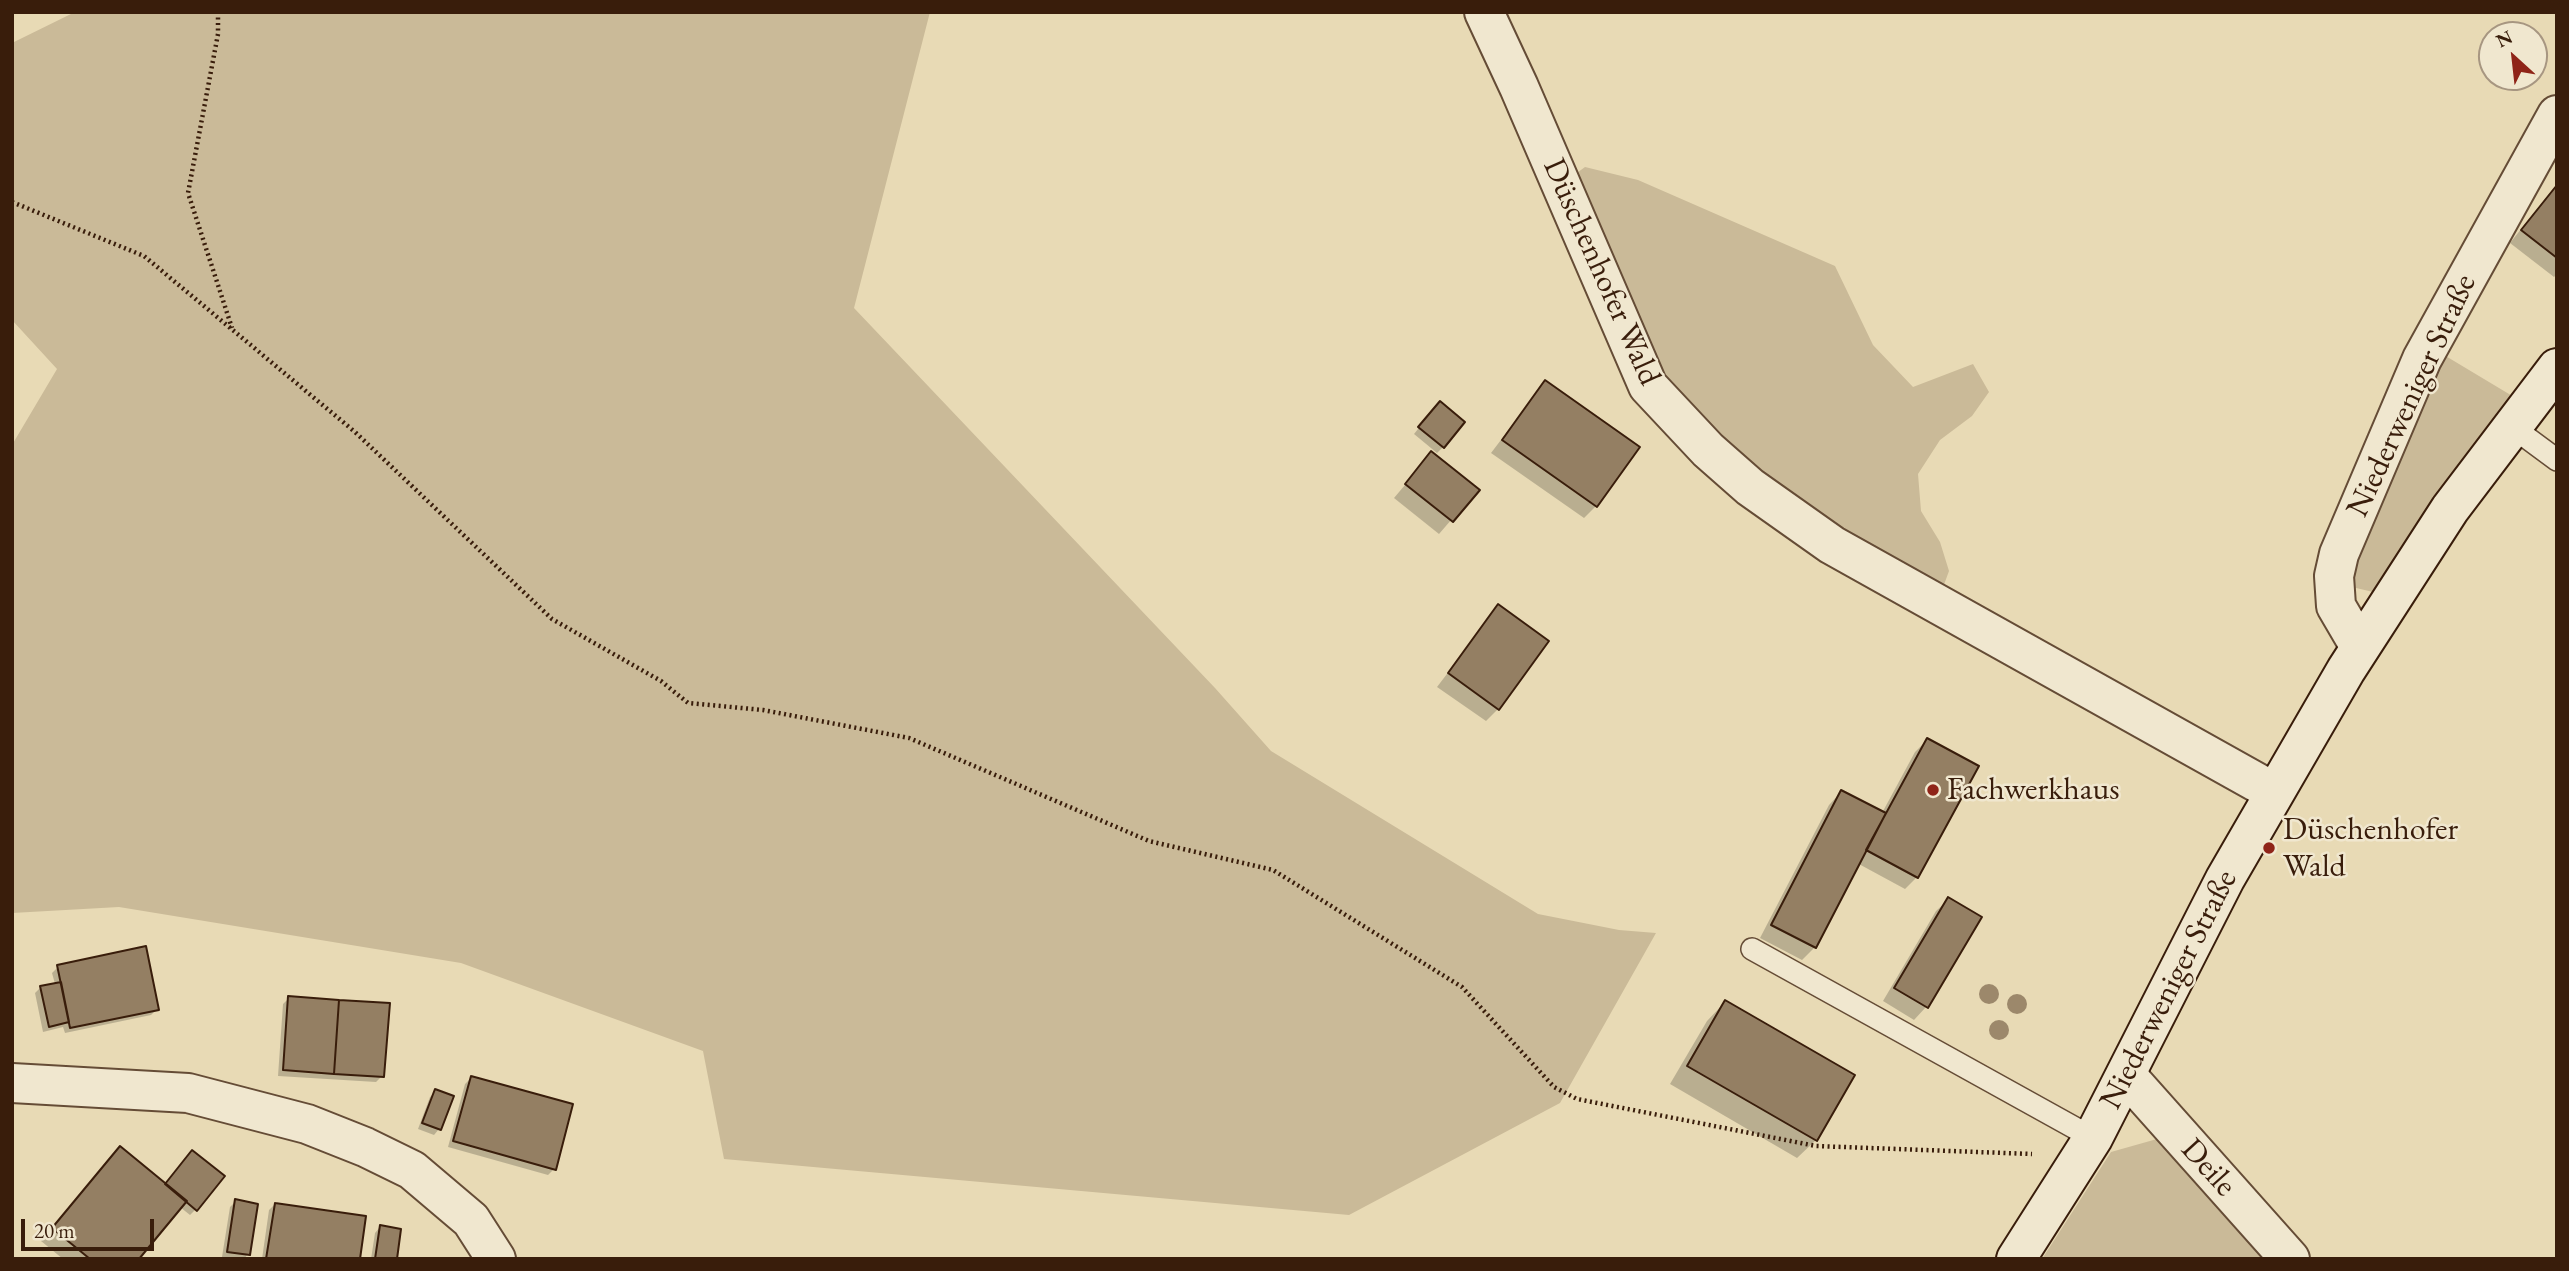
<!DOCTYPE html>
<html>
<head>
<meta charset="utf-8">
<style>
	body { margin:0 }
	#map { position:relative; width:2569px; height:1271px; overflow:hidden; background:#e8dab5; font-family:"EB Garamond",serif }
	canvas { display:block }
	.frame { position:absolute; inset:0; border:14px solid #391d0b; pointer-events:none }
	.north { position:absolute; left:2478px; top:21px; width:70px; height:70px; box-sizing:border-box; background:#f0e7cf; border:2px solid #a79681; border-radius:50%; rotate:333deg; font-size:19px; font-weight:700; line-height:28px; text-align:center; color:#391d0b }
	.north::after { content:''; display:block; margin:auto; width:24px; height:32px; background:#8f2418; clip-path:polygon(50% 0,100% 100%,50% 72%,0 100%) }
	.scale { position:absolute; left:21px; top:1219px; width:133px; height:32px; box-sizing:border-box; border:4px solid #391d0b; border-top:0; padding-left:9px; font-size:21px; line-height:24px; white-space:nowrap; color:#391d0b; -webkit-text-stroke:5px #f0e7cf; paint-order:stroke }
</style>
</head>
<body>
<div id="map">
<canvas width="2569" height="1271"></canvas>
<div class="frame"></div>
<div class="north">N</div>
<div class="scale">20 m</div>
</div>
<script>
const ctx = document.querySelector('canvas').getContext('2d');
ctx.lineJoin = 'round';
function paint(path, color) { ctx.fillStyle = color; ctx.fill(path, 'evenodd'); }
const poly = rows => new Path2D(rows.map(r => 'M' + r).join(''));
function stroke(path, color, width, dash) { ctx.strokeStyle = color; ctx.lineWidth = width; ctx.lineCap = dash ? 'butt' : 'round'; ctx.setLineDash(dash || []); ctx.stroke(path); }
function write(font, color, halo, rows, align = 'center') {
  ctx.font = font + ' "EB Garamond",serif'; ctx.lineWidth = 5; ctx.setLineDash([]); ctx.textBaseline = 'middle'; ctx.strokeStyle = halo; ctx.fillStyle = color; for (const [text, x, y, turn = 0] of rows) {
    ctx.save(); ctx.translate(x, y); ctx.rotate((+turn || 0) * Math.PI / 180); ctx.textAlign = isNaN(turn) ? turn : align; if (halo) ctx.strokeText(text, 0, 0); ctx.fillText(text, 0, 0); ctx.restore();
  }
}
paint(poly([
	[75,12,930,12,854,308,1215,688,1271,751,1538,914,1619,930,1656,933,1560,1103,1349,1215,724,1159,703,1051,461,963,119,907,12,913,12,445,57,369,12,320,12,43],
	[1585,167,1638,180,1835,266,1873,345,1913,387,1973,364,1989,392,1972,416,1940,440,1918,474,1921,511,1940,542,1949,571,1938,601,1670,410,1566,181],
	[2439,352,2514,397,2373,592,2352,587,2346,566],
	[2157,1139,2273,1259,2042,1259,2111,1152]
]), '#caba98');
paint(poly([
	[2557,184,2557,274,2554,277,2510,243],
	[1545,382,1596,506,1584,518,1491,453],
	[1434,409,1443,447,1437,453,1414,434],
	[1431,454,1477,490,1439,534,1394,498],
	[1498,607,1498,709,1486,721,1437,687],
	[1927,740,1917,877,1905,889,1857,863,1815,947,1802,960,1760,938,1829,805,1841,792,1882,813,1915,752],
	[1949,899,1980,917,1926,1007,1914,1020,1883,1001,1936,911],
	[58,967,157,1009,151,1015,65,1033,63,1027,43,1032,35,993,41,987,55,984,52,973],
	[289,998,382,1076,376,1082,278,1076,283,1004],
	[1725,1002,1816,1140,1797,1158,1670,1084,1707,1021],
	[471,1078,554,1169,548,1175,448,1147,465,1084],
	[436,1091,439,1129,434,1135,418,1129,430,1097],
	[120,1149,196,1209,190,1215,180,1207,137,1259,63,1259,41,1241],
	[236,1201,248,1254,244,1259,222,1257,230,1207],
	[275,1204,358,1259,262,1259,269,1210],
	[380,1227,395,1259,371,1259,375,1233]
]), '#0003');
const building = poly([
	[2557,185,2557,258,2521,230,2557,185],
	[1545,380,1640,447,1597,507,1502,440,1545,380],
	[1440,401,1465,422,1444,448,1418,427,1440,401],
	[1431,451,1480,490,1453,522,1405,484,1431,451],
	[1498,604,1549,641,1499,710,1448,673,1498,604],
	[1927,738,1979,766,1918,878,1866,850,1927,738],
	[1841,790,1886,813,1816,948,1771,925,1841,790],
	[1948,897,1982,917,1928,1008,1894,988,1948,897],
	[146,946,159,1010,70,1028,57,965,146,946],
	[61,982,69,1022,49,1027,40,986,61,982],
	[288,996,339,1000,334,1074,283,1070,288,996],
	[339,1000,390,1003,384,1077,334,1074,339,1000],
	[1725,1000,1855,1075,1817,1141,1687,1066,1725,1000],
	[471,1076,573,1104,556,1170,453,1141,471,1076],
	[435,1089,454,1096,441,1130,422,1123,435,1089],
	[120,1146,187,1201,139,1259,90,1259,52,1228,120,1146],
	[192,1150,225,1176,197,1211,165,1184,192,1150],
	[235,1199,258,1204,250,1255,227,1252,235,1199],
	[275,1203,366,1216,360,1259,266,1259,275,1203],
	[380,1225,401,1229,397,1259,375,1259,380,1225]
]);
paint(building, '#947f63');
stroke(building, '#391d0b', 2);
const lane = poly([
	[2511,426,2557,460],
	[1752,949,2093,1138]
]);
const street = poly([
	[1484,12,1519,87,1648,386,1708,450,1750,487,1832,545,2274,792],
	[2360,647,2336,606,2334,576,2339,554,2422,359,2557,115],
	[2127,1076,2290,1259],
	[12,1083,188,1093,307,1124,365,1147,412,1170,471,1220,496,1259]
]);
const secondary = poly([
	[2016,1259,2093,1138,2225,879,2346,670,2450,509,2557,368]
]);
stroke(lane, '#654c36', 24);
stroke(street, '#654c36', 42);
stroke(secondary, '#391d0b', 42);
stroke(poly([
	[218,12,218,34,188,193,232,328],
	[12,202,144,256,355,432,552,619,661,681,688,703,763,710,909,738,1149,841,1273,870,1462,987,1554,1087,1577,1099,1816,1146,2032,1154]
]), '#391d0b', 4.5, [2, 3.5]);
stroke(lane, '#f0e7cf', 21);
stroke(street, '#f0e7cf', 38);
stroke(secondary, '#f0e7cf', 38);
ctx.fillStyle = '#9c886b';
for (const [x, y] of [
	[1989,994],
	[2017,1004],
	[1999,1030]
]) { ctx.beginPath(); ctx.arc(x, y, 10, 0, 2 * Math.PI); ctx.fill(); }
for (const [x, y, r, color] of [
	[1933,790,7,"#8f2418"],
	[2269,848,7,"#8f2418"]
]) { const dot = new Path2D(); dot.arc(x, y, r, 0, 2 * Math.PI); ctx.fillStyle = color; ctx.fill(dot); stroke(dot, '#f0e7cf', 2.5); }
write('32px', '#391d0b', '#f0e7cf', [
	["Düschenhofer Wald",1601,272,66],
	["Niederweniger Straße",2412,396,-65],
	["Niederweniger Straße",2169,990,-63],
	["Deile",2208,1168,48]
]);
write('32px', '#391d0b', '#f0e7cf', [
	["Fachwerkhaus",1947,790],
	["Düschenhofer",2283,830],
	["Wald",2283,867]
], 'left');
</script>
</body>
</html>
